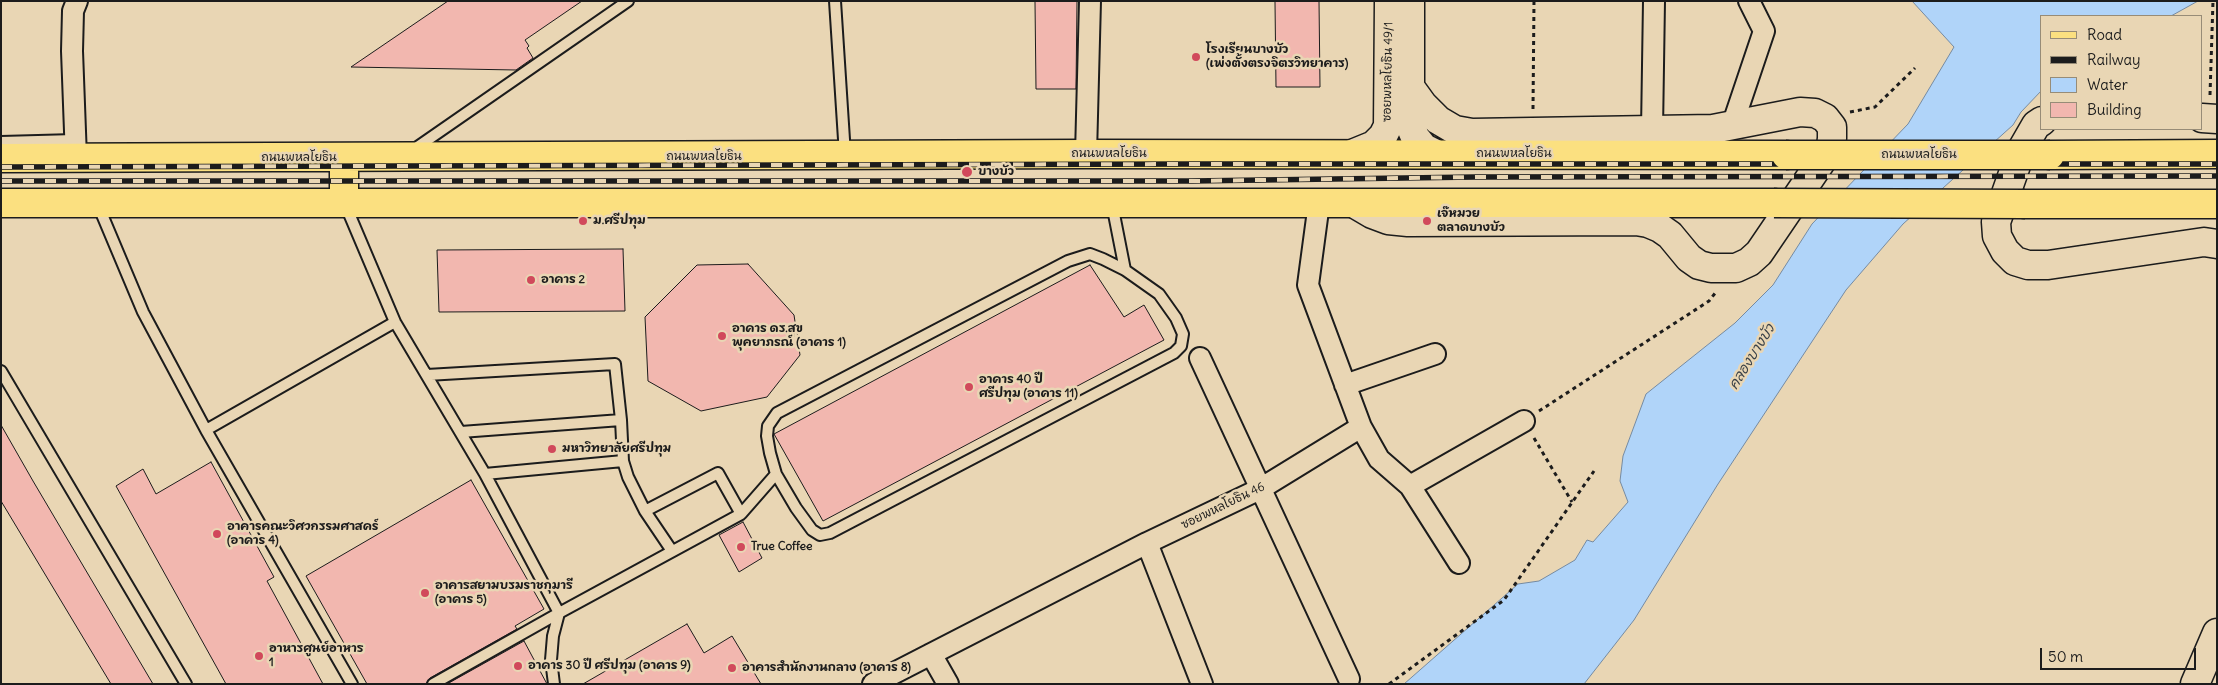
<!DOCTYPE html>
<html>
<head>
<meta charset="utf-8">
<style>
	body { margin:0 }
	#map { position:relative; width:2218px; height:685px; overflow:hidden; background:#e9d6b4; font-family:Delius,sans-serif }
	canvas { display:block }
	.frame { position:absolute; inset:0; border:2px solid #1c1c1c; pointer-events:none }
	.legend { position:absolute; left:2040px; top:15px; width:162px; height:115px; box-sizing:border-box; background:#e9d6b4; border:1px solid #978c77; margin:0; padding:6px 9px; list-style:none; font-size:15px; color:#1c1c1c }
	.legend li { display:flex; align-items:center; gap:10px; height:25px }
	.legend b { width:25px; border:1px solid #978c77 }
	.scale { position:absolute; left:2040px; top:648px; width:156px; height:22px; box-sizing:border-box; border:2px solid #1c1c1c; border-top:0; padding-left:6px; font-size:15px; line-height:18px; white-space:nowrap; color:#1c1c1c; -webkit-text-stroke:4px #e9d6b4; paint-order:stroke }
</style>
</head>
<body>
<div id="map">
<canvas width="2218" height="685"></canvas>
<div class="frame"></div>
<ul class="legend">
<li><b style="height:6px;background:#fbe080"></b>Road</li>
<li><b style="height:6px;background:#1c1c1c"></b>Railway</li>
<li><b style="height:14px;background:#b0d4f9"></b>Water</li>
<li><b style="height:14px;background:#f2b7af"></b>Building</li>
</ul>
<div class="scale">50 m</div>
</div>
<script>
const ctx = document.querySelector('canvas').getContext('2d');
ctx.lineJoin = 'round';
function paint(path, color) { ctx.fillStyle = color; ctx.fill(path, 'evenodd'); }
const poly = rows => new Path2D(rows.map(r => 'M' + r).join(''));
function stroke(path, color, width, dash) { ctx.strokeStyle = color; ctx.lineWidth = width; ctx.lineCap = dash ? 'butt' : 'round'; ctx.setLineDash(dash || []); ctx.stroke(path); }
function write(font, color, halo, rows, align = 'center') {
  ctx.font = font + ' Delius,"Playpen Sans Thai",sans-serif'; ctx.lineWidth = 5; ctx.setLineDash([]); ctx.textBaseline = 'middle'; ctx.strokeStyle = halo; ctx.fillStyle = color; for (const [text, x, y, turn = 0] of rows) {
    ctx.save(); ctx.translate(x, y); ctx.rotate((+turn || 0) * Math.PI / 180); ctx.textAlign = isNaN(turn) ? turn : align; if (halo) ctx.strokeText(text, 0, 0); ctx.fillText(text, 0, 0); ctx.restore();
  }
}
const water = poly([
	[1912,1,2198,1,2171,16,2042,16,2042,90,2021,112,2013,125,1903,224,1846,290,1718,484,1634,620,1584,684,1404,684,1518,584,1539,581,1575,560,1587,540,1593,542,1628,502,1620,481,1623,456,1646,394,1735,323,1773,285,1812,224,1908,124,1954,47,1912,1]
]);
paint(water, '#b0d4f9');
stroke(water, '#758aa1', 1);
const building = poly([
	[448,1,582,1,525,40,529,46,527,48,533,58,516,70,351,67,448,1],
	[1035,1,1077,1,1076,89,1036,89,1035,1],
	[1275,1,1319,1,1320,87,1276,87,1275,1],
	[623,249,625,311,439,312,437,250,623,249],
	[748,264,794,315,800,355,767,397,701,411,648,381,645,317,697,265,748,264],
	[1090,265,1124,317,1144,305,1164,340,823,521,774,434,1090,265],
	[1,425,33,481,153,684,111,684,1,501,1,425],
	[211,462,274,577,267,581,323,684,226,684,116,486,143,469,156,494,211,462],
	[471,480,544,609,515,626,517,629,430,678,426,684,367,684,306,576,471,480],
	[743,522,762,558,739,572,719,535,743,522],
	[687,624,704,653,732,636,761,684,583,684,687,624],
	[524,641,547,684,447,684,524,641]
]);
paint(building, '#f2b7af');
stroke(building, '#1c1c1c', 1);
const lane = poly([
	[835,1,845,155],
	[1,142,75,140],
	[413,150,628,1],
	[345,204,395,322,485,474,559,613,553,636,551,660,554,684],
	[1112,204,1125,270],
	[98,205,143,312,206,430,352,684],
	[1090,254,1103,259,1125,270,1159,294,1176,318,1183,334,1181,346,1174,353,830,533,820,535,812,530,796,508,776,474,770,453,767,436,768,426,777,413,1068,261,1090,254],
	[1,371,186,684],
	[427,375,615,364,621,420,623,461,628,477,645,511,672,551],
	[206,430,395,322],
	[461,432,621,420],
	[485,474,623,461],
	[645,511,718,473,741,514],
	[433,684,559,613,741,514,776,474]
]);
const street = poly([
	[1732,126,1764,31,1749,1],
	[1652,130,1654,1],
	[1086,154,1090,1],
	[76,158,72,51,73,11,77,1],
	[1319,203,1308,285,1361,427,1379,459,1410,486,1459,563],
	[1200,358,1349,679],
	[1345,385,1435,354],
	[1410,486,1524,421],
	[1147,543,1202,684],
	[931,654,948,684],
	[873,684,1147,543,1260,489,1361,427]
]);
const secondary = poly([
	[1410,1,1410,125,1415,137,1424,148,1436,154],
	[2202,118,2217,119],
	[2042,121,2036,125,2021,151,1996,222,1997,236,2005,251,2015,261,2028,265,2048,265,2204,242,2217,244],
	[1352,154,1374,145,1383,136,1388,126,1389,1],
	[1355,204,1372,214,1388,220,1408,222,1636,221,1648,223,1660,228,1670,235,1689,258,1699,265,1711,268,1736,268,1749,262,1759,253,1831,147,1832,138,1832,127,1825,118,1815,113,1800,112,1713,129,1472,133,1455,130,1438,120,1423,105,1410,87],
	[2195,684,2217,633]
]);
const primary = poly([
	[2050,155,2217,154],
	[1,158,1086,154,1786,155],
	[344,158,344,203],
	[1,203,1774,203],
	[2025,204,2217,204]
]);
stroke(lane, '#1c1c1c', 14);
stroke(street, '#1c1c1c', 24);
stroke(secondary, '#1c1c1c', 31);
stroke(primary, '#1c1c1c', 31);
stroke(poly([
	[2210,95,2213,1],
	[1533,109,1534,1],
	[1850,112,1875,107,1915,68],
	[1539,411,1709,301,1716,292],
	[1534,438,1572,502],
	[1389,684,1504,600,1594,471]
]), '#1c1c1c', 3, [4, 4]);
stroke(lane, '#e9d6b4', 10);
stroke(street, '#e9d6b4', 20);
stroke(secondary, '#e9d6b4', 28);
stroke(primary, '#fbe080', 28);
const rail = poly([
	[1,167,1195,164,2217,164],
	[1,181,1192,181,1475,177,2217,176]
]);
stroke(rail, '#1c1c1c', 5.5);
stroke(rail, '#e9d6b4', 4, [11]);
const primaryBridge = poly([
	[1786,155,2050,155],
	[1774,203,2025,204]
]);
stroke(primaryBridge, '#1c1c1c', 31, []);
stroke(primaryBridge, '#fbe080', 28);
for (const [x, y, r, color] of [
	[1196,57,5,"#d1495b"],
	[967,172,6,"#d1495b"],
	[583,221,5,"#d1495b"],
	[1427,221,5,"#d1495b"],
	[531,280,5,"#d1495b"],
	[722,336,5,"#d1495b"],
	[969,387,5,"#d1495b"],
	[552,449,5,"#d1495b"],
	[217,534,5,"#d1495b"],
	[741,547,5,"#d1495b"],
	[425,593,5,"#d1495b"],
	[259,656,5,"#d1495b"],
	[518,666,5,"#d1495b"],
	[732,668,5,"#d1495b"]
]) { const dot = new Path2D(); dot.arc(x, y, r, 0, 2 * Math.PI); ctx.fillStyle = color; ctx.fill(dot); stroke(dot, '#e9d6b4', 2); }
write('bold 12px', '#1c1c1c', '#e9d6b4', [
	["โรงเรียนบางบัว",1206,50],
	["(เพ่งตั้งตรงจิตรวิทยาคาร)",1206,64],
	["บางบัว",978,172],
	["เจ๊หมวย",1437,214],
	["ตลาดบางบัว",1437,228],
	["ม.ศรีปทุม",593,221],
	["อาคาร 2",541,280],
	["อาคาร ดร.สุข",732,329],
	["พุคยาภรณ์ (อาคาร 1)",732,343],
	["อาคาร 40 ปี",979,380],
	["ศรีปทุม (อาคาร 11)",979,394],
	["มหาวิทยาลัยศรีปทุม",562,449],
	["อาคารคณะวิศวกรรมศาสคร์",227,527],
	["(อาคาร 4)",227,541],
	["True Coffee",751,547],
	["อาคารสยามบรมราชกุมารี",435,586],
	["(อาคาร 5)",435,600],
	["อาหารศูนย์อาหาร",269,649],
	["1",269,663],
	["อาคาร 30 ปี ศรีปทุม (อาคาร 9)",528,666],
	["อาคารสำนักงานกลาง (อาคาร 8)",742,668]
], 'left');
write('12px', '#1c1c1c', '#e9d6b4', [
	["ซอยพหลโยธิน 49/1",1388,72,-89],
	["ถนนพหลโยธิน",1109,154],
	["ถนนพหลโยธิน",1514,154],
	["ถนนพหลโยธิน",1919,155],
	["ถนนพหลโยธิน",704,157],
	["ถนนพหลโยธิน",299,158],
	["ซอยพหลโยธิน 46",1223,506,-26]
]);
write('italic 14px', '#3a4148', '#e9d6b4', [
	["คลองบางบัว",1752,357,-58]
]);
</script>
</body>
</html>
